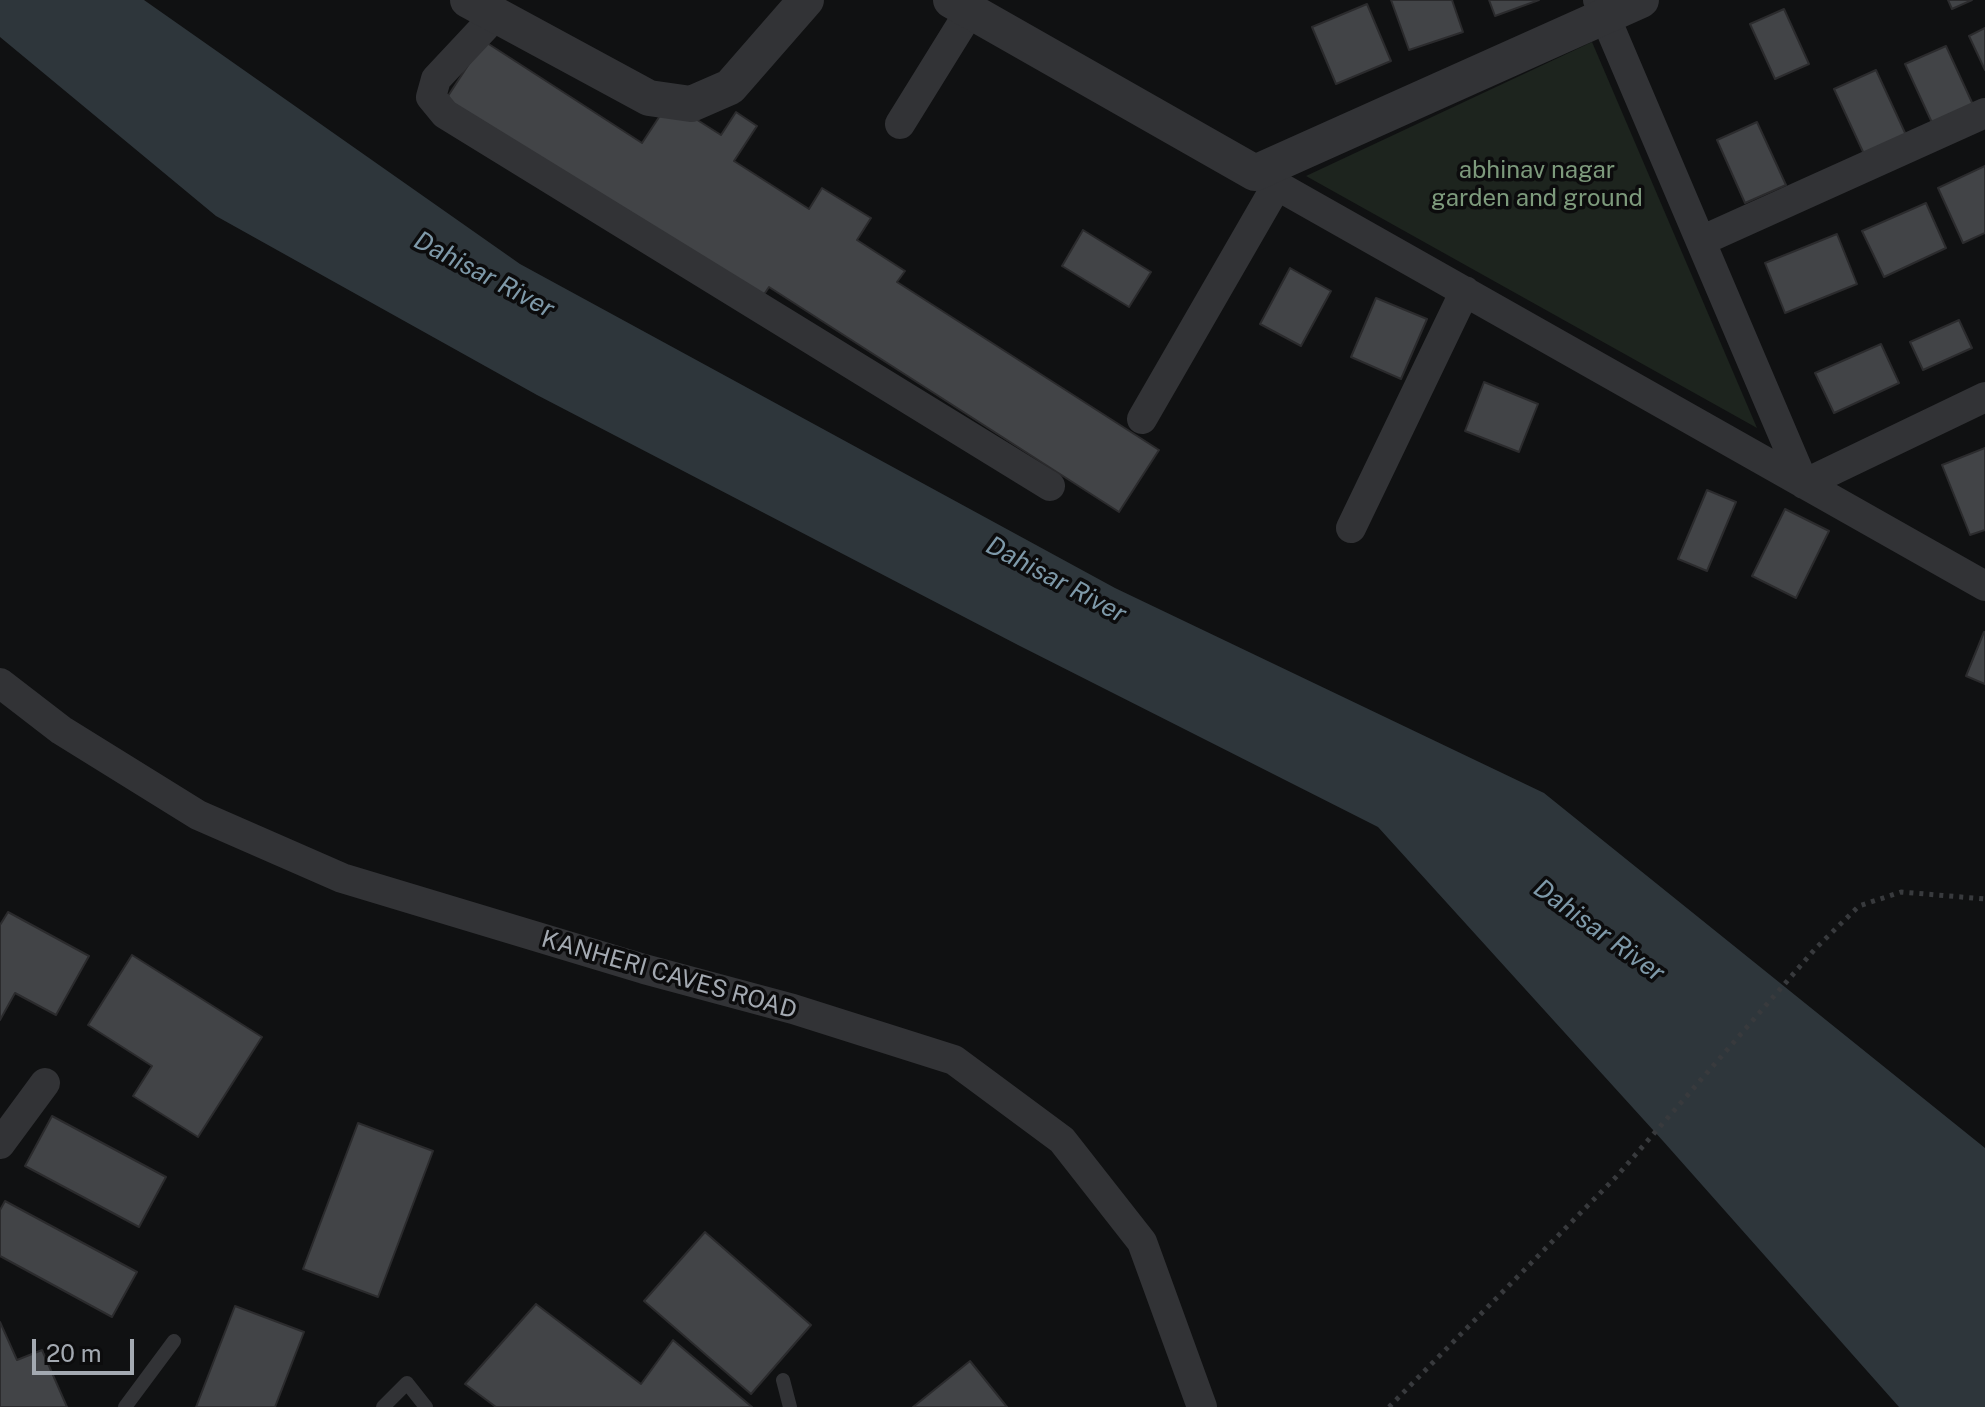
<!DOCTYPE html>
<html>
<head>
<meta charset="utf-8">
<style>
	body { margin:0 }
	#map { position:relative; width:1985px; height:1407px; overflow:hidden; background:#101112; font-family:"Public Sans",sans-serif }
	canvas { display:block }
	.scale { position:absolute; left:32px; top:1339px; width:102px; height:36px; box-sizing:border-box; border:4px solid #a3a9b1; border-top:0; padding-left:10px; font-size:24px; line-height:28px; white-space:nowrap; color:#a3a9b1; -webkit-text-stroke:6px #0c0c0d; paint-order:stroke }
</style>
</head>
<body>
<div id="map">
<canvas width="1985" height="1407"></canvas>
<div class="scale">20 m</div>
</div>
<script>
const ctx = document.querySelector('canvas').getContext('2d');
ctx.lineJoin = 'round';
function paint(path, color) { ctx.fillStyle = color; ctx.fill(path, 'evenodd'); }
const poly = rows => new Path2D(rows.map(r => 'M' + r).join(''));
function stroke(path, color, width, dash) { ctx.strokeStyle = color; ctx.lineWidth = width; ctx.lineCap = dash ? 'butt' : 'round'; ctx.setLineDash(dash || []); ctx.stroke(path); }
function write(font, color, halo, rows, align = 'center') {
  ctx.font = font + ' "Public Sans",sans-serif'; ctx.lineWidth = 7; ctx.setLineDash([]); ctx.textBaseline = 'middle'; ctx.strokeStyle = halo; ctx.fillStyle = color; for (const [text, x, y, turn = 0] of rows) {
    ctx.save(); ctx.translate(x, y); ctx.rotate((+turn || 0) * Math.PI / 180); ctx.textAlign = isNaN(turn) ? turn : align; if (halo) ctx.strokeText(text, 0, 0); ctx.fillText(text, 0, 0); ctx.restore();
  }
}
paint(poly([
	[1592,42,1757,428,1306,176]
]), '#1d241e');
paint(poly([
	[0,0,144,0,520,264,1115,588,1544,793,1985,1148,1985,1407,1899,1407,1663,1141,1378,827,1018,645,537,395,216,216,0,37]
]), '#2e363b');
const building = poly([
	[1391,0,1452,0,1463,32,1409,50,1391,0],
	[1489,0,1539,0,1495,16,1489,0],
	[1948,0,1972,0,1952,9,1948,0],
	[1367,4,1391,61,1336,84,1312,27,1367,4],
	[1784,9,1809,64,1775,79,1750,24,1784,9],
	[1985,28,1985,70,1969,36,1985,28],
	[484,41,642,143,669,102,721,135,736,112,757,126,734,161,809,209,822,188,871,218,857,240,905,271,897,282,1159,450,1119,512,769,287,761,299,446,99,484,41],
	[1946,46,1975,109,1934,127,1905,64,1946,46],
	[1876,70,1906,135,1864,154,1834,89,1876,70],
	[1757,122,1786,185,1745,203,1717,140,1757,122],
	[1985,166,1985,233,1963,243,1938,188,1985,166],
	[1926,203,1946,248,1884,277,1862,231,1926,203],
	[1083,230,1151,272,1129,307,1062,266,1083,230],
	[1837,234,1857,284,1785,313,1765,263,1837,234],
	[1290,268,1331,291,1301,346,1260,324,1290,268],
	[1376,298,1427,319,1401,379,1351,357,1376,298],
	[1959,320,1972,348,1923,370,1910,342,1959,320],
	[1881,344,1899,383,1834,413,1815,373,1881,344],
	[1484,382,1538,404,1519,452,1465,431,1484,382],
	[1985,448,1985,530,1970,535,1942,465,1985,448],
	[1707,490,1736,502,1707,571,1678,559,1707,490],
	[1785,509,1829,531,1796,598,1752,576,1785,509],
	[1984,632,1985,632,1985,684,1966,676,1984,632],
	[8,912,89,956,56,1015,15,993,0,1020,0,925,8,912],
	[132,955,262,1037,198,1137,133,1096,152,1066,88,1025,132,955],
	[52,1116,166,1177,139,1227,25,1166,52,1116],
	[358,1123,433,1151,378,1297,303,1269,358,1123],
	[5,1201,137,1272,112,1317,0,1256,0,1210,5,1201],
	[705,1232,811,1325,751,1394,644,1301,705,1232],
	[536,1304,641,1384,673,1340,752,1407,496,1407,465,1384,536,1304],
	[235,1306,304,1332,275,1407,196,1407,235,1306],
	[0,1322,17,1360,42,1350,67,1407,0,1407,0,1322],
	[970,1361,1007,1407,913,1407,970,1361]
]);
paint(building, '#424447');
stroke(building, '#2b2b2d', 2);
stroke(poly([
	[1389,1407,1616,1177,1816,948,1859,906,1901,892,1985,899]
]), '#383a3d', 5, [4, 6]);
stroke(poly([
	[783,1380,790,1407],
	[125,1407,174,1341],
	[383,1407,407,1383,426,1407]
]), '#323336', 14);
stroke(poly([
	[1598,0,1804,484,1985,397],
	[495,16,436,79,431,97,445,114,1050,486],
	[900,124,970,11],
	[1255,173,1985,586],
	[1701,241,1985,113],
	[1142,419,1277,185],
	[1351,528,1465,291],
	[0,683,61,730,198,815,342,878,644,969,793,1009,954,1060,1062,1140,1142,1242,1202,1407],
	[0,1144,45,1083]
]), '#323336', 30);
stroke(poly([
	[468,0,649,98,691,104,730,87,806,0],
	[951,0,1255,173,1641,0]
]), '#323336', 36);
write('24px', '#7d9a7c', '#0c0c0d', [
	["abhinav nagar",1537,171],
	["garden and ground",1537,199]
]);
write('24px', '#a3a9b1', '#0c0c0d', [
	["KANHERI CAVES ROAD",669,975,16]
]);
write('italic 26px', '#7e99a9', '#0c0c0d', [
	["Dahisar River",484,275,28],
	["Dahisar River",1056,580,28],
	["Dahisar River",1599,931,36]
]);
</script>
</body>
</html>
